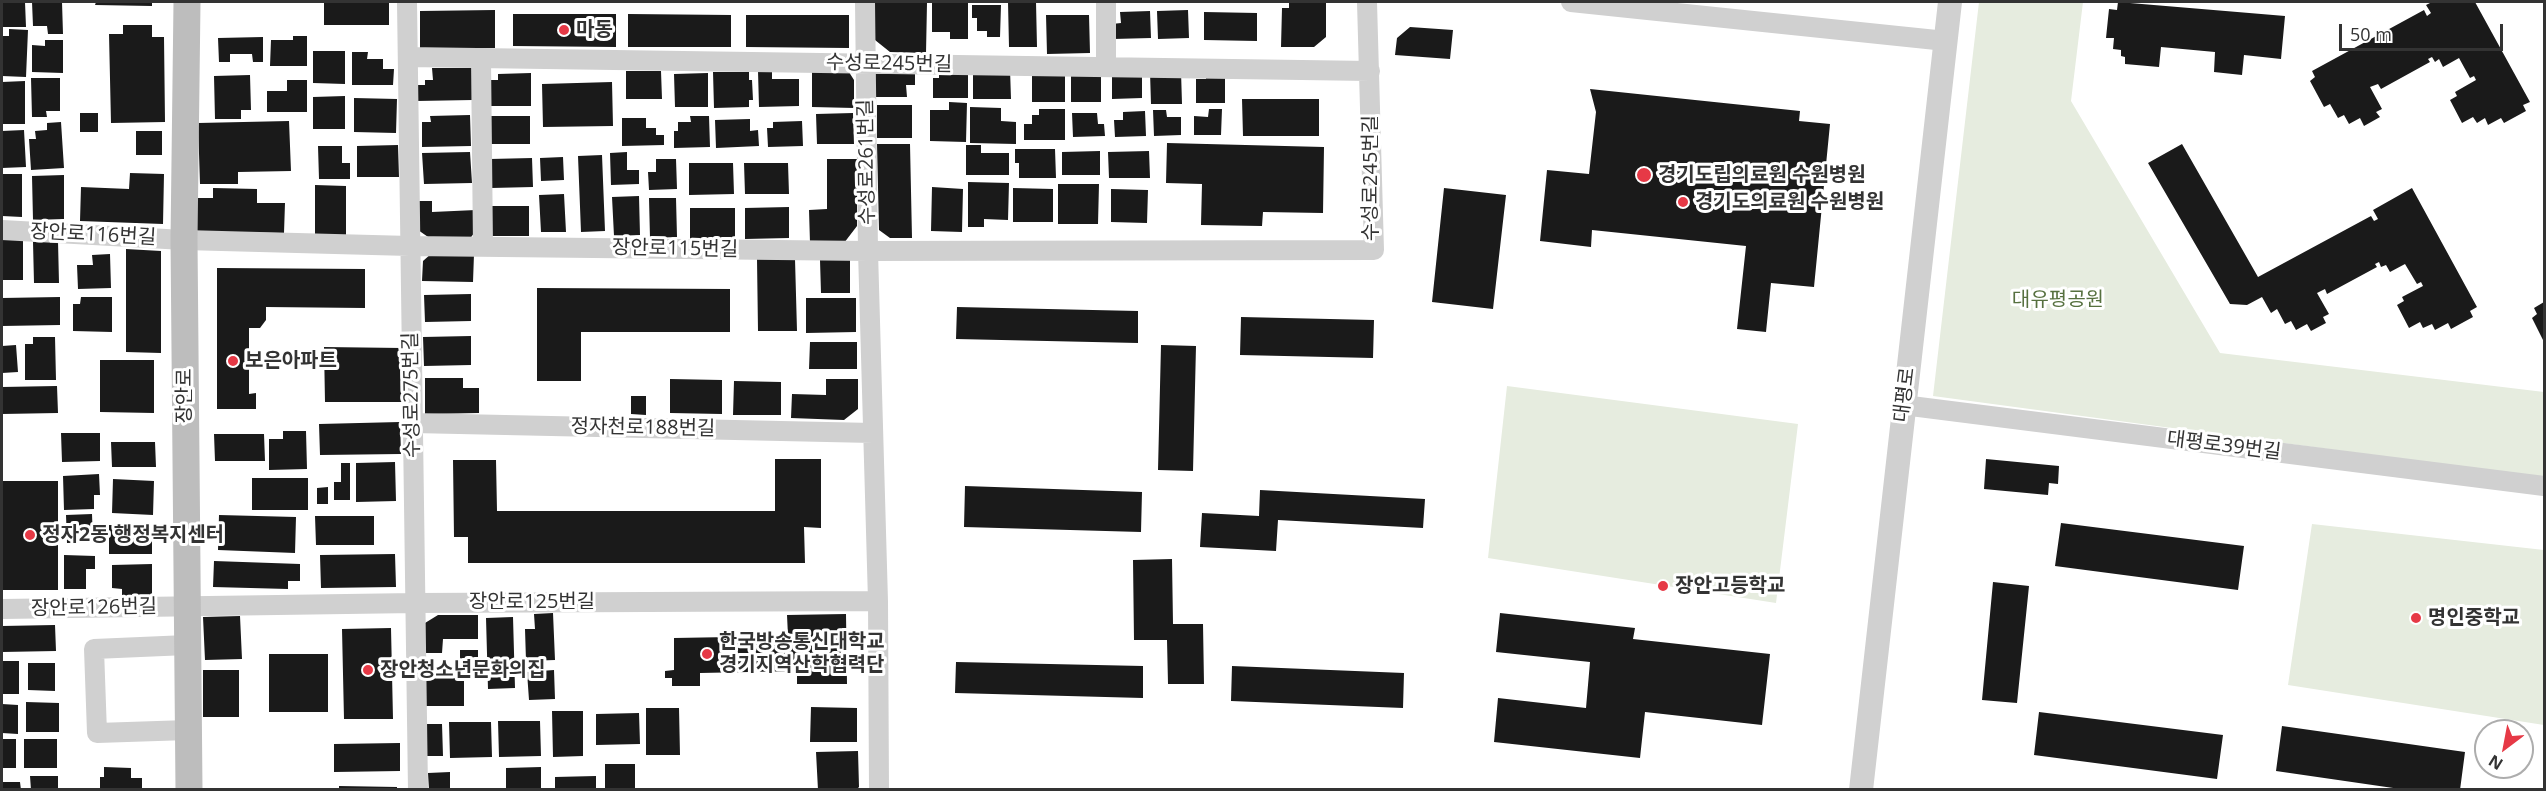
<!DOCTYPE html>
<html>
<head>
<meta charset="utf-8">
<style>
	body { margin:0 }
	#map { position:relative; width:2546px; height:791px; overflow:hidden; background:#fff; font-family:"Open Sans",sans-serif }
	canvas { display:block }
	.frame { position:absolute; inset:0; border:3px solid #333; pointer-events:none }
	.north { position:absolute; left:2474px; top:719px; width:60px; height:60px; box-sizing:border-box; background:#fff; border:2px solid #adadad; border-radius:50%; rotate:212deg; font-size:16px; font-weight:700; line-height:24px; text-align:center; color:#333 }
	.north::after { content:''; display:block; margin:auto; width:21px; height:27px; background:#e63946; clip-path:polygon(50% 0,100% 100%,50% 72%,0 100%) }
	.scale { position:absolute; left:2339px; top:24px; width:164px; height:27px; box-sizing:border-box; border:3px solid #333; border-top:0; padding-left:8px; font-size:18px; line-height:21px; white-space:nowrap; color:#333; -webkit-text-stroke:4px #fff; paint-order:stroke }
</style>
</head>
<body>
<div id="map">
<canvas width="2546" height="791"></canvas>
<div class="frame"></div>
<div class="north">N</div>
<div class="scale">50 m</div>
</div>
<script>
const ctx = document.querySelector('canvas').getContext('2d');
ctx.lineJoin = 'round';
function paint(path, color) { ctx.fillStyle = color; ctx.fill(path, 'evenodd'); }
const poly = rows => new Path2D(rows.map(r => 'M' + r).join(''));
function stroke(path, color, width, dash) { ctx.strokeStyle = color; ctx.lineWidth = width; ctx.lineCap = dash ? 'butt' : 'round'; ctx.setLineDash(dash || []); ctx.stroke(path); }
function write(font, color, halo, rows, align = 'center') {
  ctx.font = font + ' "Open Sans","Noto Sans KR",sans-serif'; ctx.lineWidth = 6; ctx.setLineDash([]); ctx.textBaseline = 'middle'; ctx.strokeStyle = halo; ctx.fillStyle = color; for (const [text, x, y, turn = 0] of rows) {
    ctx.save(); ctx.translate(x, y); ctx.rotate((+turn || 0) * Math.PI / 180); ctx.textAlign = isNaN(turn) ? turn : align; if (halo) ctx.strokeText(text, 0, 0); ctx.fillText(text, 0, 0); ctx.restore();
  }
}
paint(poly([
	[1979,2,2083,2,2071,101,2220,353,2544,392,2544,478,1933,396],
	[1507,386,1798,424,1776,603,1488,558],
	[2312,524,2544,550,2544,725,2288,685]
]), '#e6ecdf');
paint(poly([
	[2,2,25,2,26,27,2,27],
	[32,2,62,2,63,34,48,34,47,26,33,26],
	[96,2,152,2,152,6,95,5],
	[324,2,389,2,389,25,324,25],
	[932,2,968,2,968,39,950,39,950,32,932,32],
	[1008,2,1036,2,1037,47,1009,47],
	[1289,2,1326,2,1326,37,1314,47,1281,47,1282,8,1289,8],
	[2118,2,2285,16,2281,59,2244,55,2242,75,2214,72,2215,52,2161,47,2159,67,2125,64,2125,57,2121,56,2121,50,2113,49,2114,38,2106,38,2109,9,2117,10],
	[2432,2,2475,2,2530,102,2523,105,2526,111,2504,123,2501,118,2488,125,2485,118,2477,123,2473,117,2462,123,2450,100,2457,96,2455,92,2476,80,2474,76,2470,78,2459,58,2443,67,2439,59,2435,62,2432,57,2428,59,2430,62,2381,89,2378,84,2370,87,2382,109,2376,112,2380,117,2364,126,2360,118,2349,124,2344,115,2338,118,2330,104,2324,107,2310,81,2315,77,2312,71,2424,10,2427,16,2431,13,2426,5],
	[874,3,927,3,926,53,890,52,875,40],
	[972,5,1001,5,1000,37,987,37,987,31,977,31,977,18,972,18],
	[495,10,495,48,420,49,420,11],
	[1188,10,1189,38,1158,39,1157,11],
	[1150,11,1151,38,1113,39,1112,24,1121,23,1120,12],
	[1204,12,1257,13,1257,41,1204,40],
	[513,14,616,14,616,47,513,46],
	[628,14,731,15,731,47,628,47],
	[746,15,849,15,849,48,746,47],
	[1046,15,1089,15,1090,53,1047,54],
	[123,25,152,25,152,37,164,37,165,122,111,123,109,34,123,34],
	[1410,27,1453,30,1450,59,1395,55,1397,38],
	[9,29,28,30,26,77,2,76,2,36,9,36],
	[293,36,307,36,307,66,270,66,271,40,293,40],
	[263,37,263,62,253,62,252,54,230,54,230,62,219,62,218,38],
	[45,40,63,40,63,73,32,72,32,45,45,46],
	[313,51,345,51,345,84,313,83],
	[352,52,368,52,367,59,383,59,383,69,394,69,393,85,352,85],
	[915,67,915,85,906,85,907,97,873,97,873,73],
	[432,68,473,68,473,100,416,101,415,85,425,85,425,80,433,80],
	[812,69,847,69,854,80,854,108,812,107],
	[973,69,1010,69,1011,99,973,99],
	[939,70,968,70,968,98,933,98,933,78,939,78],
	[1032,70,1065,70,1065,102,1032,102],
	[626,71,661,71,662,99,626,99],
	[758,71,772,71,772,79,799,79,799,106,759,107],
	[1181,71,1182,104,1151,104,1150,72],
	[713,72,749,72,749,80,752,80,753,100,749,100,749,107,714,108],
	[1071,72,1101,72,1101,102,1071,102],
	[1112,72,1142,73,1142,98,1112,99],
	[531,73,531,106,490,106,490,80,498,80,498,74],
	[708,73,708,107,675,107,674,74],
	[1206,73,1225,73,1225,103,1196,103,1196,79,1206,79],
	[250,75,251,110,241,110,241,119,215,119,214,76],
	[31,78,60,78,60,111,46,111,47,117,32,117],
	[287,80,307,80,307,112,267,112,267,91,287,91],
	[25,81,25,124,2,124,2,82],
	[612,82,613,126,543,127,542,84],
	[1590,89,1800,111,1799,121,1830,124,1814,287,1771,283,1766,332,1737,329,1746,246,1592,230,1591,247,1540,241,1547,170,1589,174,1596,112],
	[345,96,345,129,313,129,313,97],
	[354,98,397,99,396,133,354,132],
	[1242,99,1319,99,1319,136,1243,136],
	[949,102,967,103,966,142,930,141,930,110,949,110],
	[877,105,912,105,912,138,877,138],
	[970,107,1001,108,1001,121,1016,122,1016,144,970,143],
	[1039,109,1065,109,1065,140,1024,140,1024,124,1032,124,1032,115,1039,115],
	[1209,109,1222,109,1221,135,1194,135,1194,116,1208,117],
	[1153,110,1166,110,1167,117,1181,117,1181,135,1154,136],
	[1145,111,1146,136,1115,137,1114,120,1123,120,1123,112],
	[80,113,98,113,98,132,80,132],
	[853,113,854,144,817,144,816,114],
	[1072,113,1097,113,1098,124,1104,124,1105,136,1073,137],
	[470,115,471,146,422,147,422,122,431,122,430,116],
	[489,116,530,116,530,144,488,144],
	[690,116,709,116,710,147,674,148,674,131,678,131,678,122,691,122],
	[622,118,646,118,646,128,656,128,656,135,664,135,664,145,622,146],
	[750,119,750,131,758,130,759,146,716,148,715,120],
	[289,121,291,171,238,172,238,184,200,184,198,123],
	[802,121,803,146,768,147,767,128,773,128,773,122],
	[61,122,64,168,31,170,29,139,36,139,35,131,47,130,47,123],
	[24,130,26,167,2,168,2,131],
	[136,131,162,131,162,155,136,155],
	[1167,143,1324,147,1323,213,1263,212,1262,226,1201,225,1202,184,1166,183],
	[877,144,910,144,912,238,890,238,879,230],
	[2182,144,2258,277,2371,216,2374,221,2378,219,2373,210,2412,188,2477,307,2470,311,2473,317,2451,329,2448,323,2435,330,2432,324,2423,328,2420,322,2409,328,2397,305,2404,301,2402,297,2423,286,2421,282,2417,284,2405,264,2390,272,2386,265,2381,267,2379,262,2375,264,2377,267,2327,294,2325,289,2317,293,2329,314,2323,317,2326,323,2311,331,2307,324,2296,330,2291,321,2285,324,2277,309,2271,313,2262,297,2247,305,2230,304,2148,163],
	[398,145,399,177,357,177,357,146],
	[966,145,981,145,981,153,1009,153,1009,175,966,175],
	[318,146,342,146,342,163,350,163,350,179,319,179],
	[1015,149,1055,149,1056,178,1019,178,1019,163,1015,163],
	[1100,151,1100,175,1062,175,1062,152],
	[1149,151,1150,178,1109,178,1108,152],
	[470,152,472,183,424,184,422,153],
	[627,152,627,170,639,170,639,184,611,185,610,153],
	[602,155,605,231,581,232,578,156],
	[563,157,564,180,541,181,540,158],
	[532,158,533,187,491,188,490,159],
	[656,159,676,159,677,189,649,190,648,172,656,172],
	[827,159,857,159,857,226,844,243,810,243,809,210,827,209],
	[689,163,733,163,734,194,689,195],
	[744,163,788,163,789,194,745,194],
	[130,173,164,174,163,224,80,221,81,187,129,189],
	[2,174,22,174,22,217,2,216],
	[64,175,64,219,33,220,32,176],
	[968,182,1009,183,1008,220,984,219,984,227,968,227],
	[1058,184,1099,184,1098,224,1058,224],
	[315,185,346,186,346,235,315,235],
	[932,187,963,189,962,232,931,231],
	[213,188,257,189,257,203,285,203,284,233,197,232,197,198,213,198],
	[1013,188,1053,189,1053,222,1013,222],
	[1444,188,1506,195,1493,309,1432,302],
	[1111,189,1148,190,1147,223,1111,222],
	[564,194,566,232,541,232,539,195],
	[639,196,640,235,614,236,612,197],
	[649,198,676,198,677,237,650,238],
	[416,201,432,201,432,212,476,210,477,229,469,240,431,239,418,230],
	[492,206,529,206,529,236,492,236],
	[789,207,789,238,745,239,745,208],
	[690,208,735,208,735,239,690,239],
	[23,238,23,280,2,280,2,239],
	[58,241,59,283,34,283,33,242],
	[126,249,161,251,161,353,126,352],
	[432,253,474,254,473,282,422,281,423,261],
	[110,254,111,288,78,289,77,265,93,265,92,255],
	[757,259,795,259,797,331,758,331],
	[850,259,850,293,821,293,820,260],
	[217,268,365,269,365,308,266,307,266,320,260,328,249,328,249,394,256,393,256,409,217,409],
	[537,288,730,289,730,332,581,332,581,381,537,381],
	[471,294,471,321,425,322,424,295],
	[60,297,60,325,2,326,2,298],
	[81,297,112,297,112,332,73,331,73,304,80,304],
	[806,298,856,298,856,332,806,333],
	[2544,302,2544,342,2532,318,2537,314,2534,308],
	[957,307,1138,311,1138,343,956,339],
	[1241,317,1374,320,1373,358,1240,355],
	[471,336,471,365,424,366,423,337],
	[33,337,55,337,56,380,25,380,25,344,33,344],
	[810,342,857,342,857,369,809,369],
	[16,345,18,372,2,373,2,346],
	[1161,345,1196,346,1193,471,1158,470],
	[324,347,402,348,402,402,325,402],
	[100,360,154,360,154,413,100,412],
	[425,378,463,378,463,388,479,388,479,413,425,414],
	[670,379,722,380,722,414,670,413],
	[826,379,858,379,858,409,844,420,791,418,792,394,826,395],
	[734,381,781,382,781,415,733,415],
	[57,386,58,413,2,414,2,387],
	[631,396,646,396,646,415,631,414],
	[400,422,401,454,320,455,319,424],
	[283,431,306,431,307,469,269,470,269,439,283,439],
	[61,433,100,433,100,461,62,462],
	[214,434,264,434,265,461,215,461],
	[111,442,155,442,156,467,112,467],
	[775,459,821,459,821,528,804,527,805,563,468,563,468,537,454,537,453,460,496,460,497,511,775,511],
	[1986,459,2059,466,2058,484,2049,483,2048,495,1984,489],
	[395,462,396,501,356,502,356,463],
	[341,463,350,463,350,500,334,500,334,482,341,482],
	[99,474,100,495,94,495,94,509,64,510,63,476],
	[252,478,308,478,308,510,252,510],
	[113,479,154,481,153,515,112,513],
	[2,481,58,481,58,590,2,590],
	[965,486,1142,492,1141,532,964,527],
	[328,487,328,504,317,504,317,488],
	[1260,490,1425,499,1423,528,1278,520,1276,551,1200,547,1202,513,1259,516],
	[92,514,93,542,67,543,66,515],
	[219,515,296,517,295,553,218,550],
	[315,516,374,516,374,545,316,545],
	[2061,523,2244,546,2238,590,2055,566],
	[109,525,152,526,152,554,109,554],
	[395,554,396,587,321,588,320,555],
	[64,555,95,556,95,569,86,569,86,589,64,589],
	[1172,559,1173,624,1203,624,1204,684,1168,684,1167,640,1134,640,1133,560],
	[214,561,300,564,300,581,288,581,288,589,213,587],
	[152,564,152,597,122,597,122,589,112,588,112,565],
	[1993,582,2029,586,2017,703,1982,700],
	[553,613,555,660,526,661,525,629,535,629,534,614],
	[1500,613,1635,628,1633,639,1770,654,1762,725,1645,712,1640,758,1494,742,1498,698,1586,708,1590,662,1496,652],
	[846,614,847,684,797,684,797,671,700,673,700,686,672,686,672,678,665,678,665,671,674,670,674,638,788,636,787,615],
	[438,615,478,615,478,639,443,639,442,653,424,653,425,623],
	[240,616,242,659,205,660,203,617],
	[513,617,515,688,488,689,486,618],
	[55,625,56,651,2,652,2,626],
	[391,628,393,719,344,719,342,629],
	[460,650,478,650,478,661,460,661],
	[269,654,328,654,328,712,269,712],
	[2,661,19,661,19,694,2,694],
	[956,662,1143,666,1143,698,955,693],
	[28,663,55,663,55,691,28,690],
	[1232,666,1404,673,1403,708,1231,701],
	[425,668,464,668,464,706,425,706],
	[203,670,239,670,239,717,203,717],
	[554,670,555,699,529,700,527,672],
	[26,702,59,703,59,732,26,732],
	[2,704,18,705,18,734,2,733],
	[811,707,857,708,857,742,810,742],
	[646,708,679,708,680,755,646,755],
	[552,711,583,711,583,756,553,757],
	[2039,712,2223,735,2217,779,2034,755],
	[639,713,640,744,596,745,596,714],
	[498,721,540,721,541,756,499,757],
	[449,722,491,722,492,757,450,758],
	[423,724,442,724,443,756,424,756],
	[2282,726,2465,752,2460,790,2407,790,2276,771],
	[2,739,16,739,16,768,2,768],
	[24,739,57,739,57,768,24,768],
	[400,743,400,771,334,772,334,744],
	[858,751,859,787,856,790,818,790,816,752],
	[605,764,635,764,635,790,605,790],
	[104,767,131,768,131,778,142,778,142,790,100,790,100,777,104,777],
	[541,767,541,790,506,790,506,768],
	[450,772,450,790,429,790,428,773],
	[30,776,58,776,58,790,31,790],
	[596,776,596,790,555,790,555,777],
	[2,782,20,782,21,790,2,790],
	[339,786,397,787,397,790,339,790]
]), '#1a1a1a');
stroke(poly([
	[407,2,418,790],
	[865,2,868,251,878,601,879,790],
	[1106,2,1106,67],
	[1571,2,1946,41],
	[408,57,1370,71],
	[481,58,483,247],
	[2,230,184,240,410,246,868,251,1374,250,1367,2],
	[1903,405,2544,486],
	[413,423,873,433],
	[2,609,415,603,878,601],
	[187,645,94,649,97,733,188,730]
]), '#d0d0d0', 20);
stroke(poly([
	[1861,790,1950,2]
]), '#d0d0d0', 24);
stroke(poly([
	[187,2,184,240,189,790]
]), '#bdbdbd', 27);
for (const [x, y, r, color] of [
	[564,30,6,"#e63946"],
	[1644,175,8,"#e63946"],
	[1683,202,6,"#e63946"],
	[233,361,6,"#e63946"],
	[30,535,6,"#e63946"],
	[1663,586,6,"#e63946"],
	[2416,618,6,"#e63946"],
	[707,654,6,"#e63946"],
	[368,670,6,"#e63946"]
]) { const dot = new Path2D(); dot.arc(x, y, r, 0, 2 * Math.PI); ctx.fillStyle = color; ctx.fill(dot); stroke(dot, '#fff', 2); }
write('bold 20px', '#333', '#fff', [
	["마동",576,30],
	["경기도립의료원 수원병원",1658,175],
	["경기도의료원 수원병원",1695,202],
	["보은아파트",245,361],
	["정자2동 행정복지센터",42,535],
	["장안고등학교",1675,586],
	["명인중학교",2428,618],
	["한국방송통신대학교",719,642],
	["경기지역산학협력단",719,665],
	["장안청소년문화의집",380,670]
], 'left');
write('20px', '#333', '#fff', [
	["수성로245번길",889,64,1],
	["수성로261번길",867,162,-91],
	["수성로245번길",1371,178,-90],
	["장안로116번길",93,235,3],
	["장안로115번길",675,249,1],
	["수성로275번길",412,395,-91],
	["대평로",1905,395,-83],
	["장안로",185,396,-90],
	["정자천로188번길",643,428,1],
	["대평로39번길",2224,446,7],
	["장안로125번길",532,602],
	["장안로126번길",94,608,-1]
]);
write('20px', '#56703f', '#fff', [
	["대유평공원",2058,300]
]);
</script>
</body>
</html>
